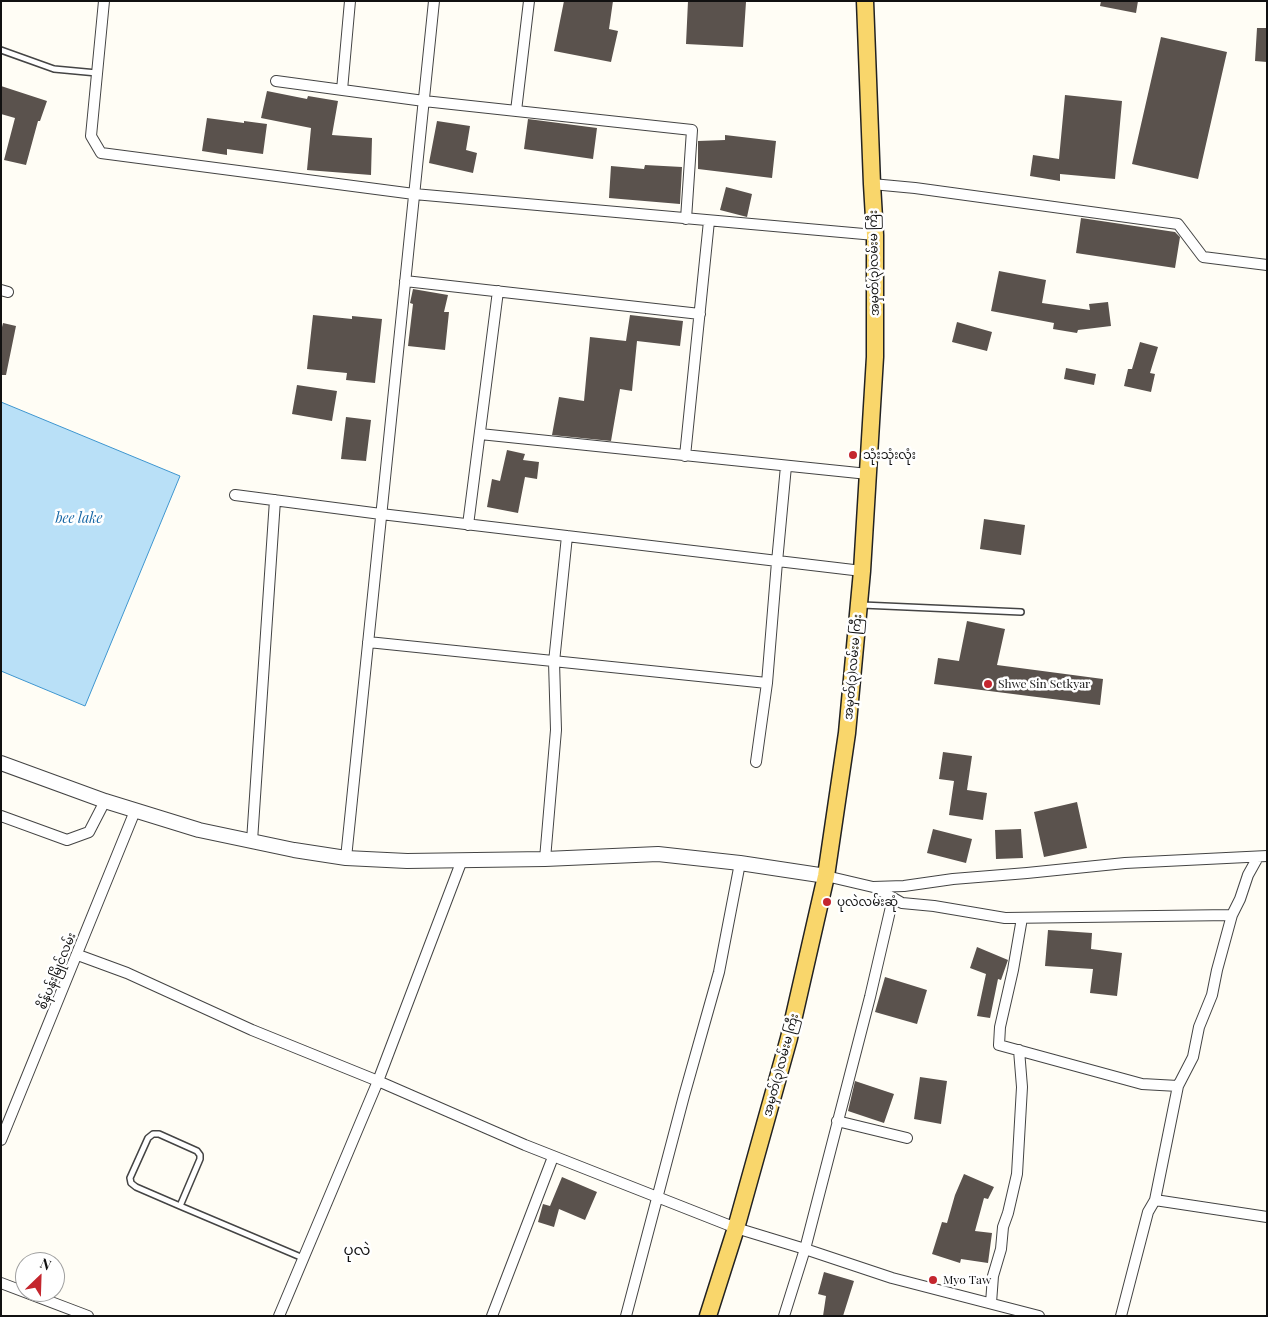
<!DOCTYPE html>
<html>
<head>
<meta charset="utf-8">
<style>
	body { margin:0 }
	#map { position:relative; width:1268px; height:1317px; overflow:hidden; background:#fffdf5; font-family:"Playfair Display",serif }
	canvas { display:block }
	.frame { position:absolute; inset:0; border:2px solid #111; pointer-events:none }
	.north { position:absolute; left:15px; top:1252px; width:50px; height:50px; box-sizing:border-box; background:#fff; border:1px solid #a0a0a0; border-radius:50%; rotate:24deg; font-size:14px; font-weight:700; line-height:20px; text-align:center; color:#111 }
	.north::after { content:''; display:block; margin:auto; width:18px; height:22px; background:#c4262e; clip-path:polygon(50% 0,100% 100%,50% 72%,0 100%) }
</style>
</head>
<body>
<div id="map">
<canvas width="1268" height="1317"></canvas>
<div class="frame"></div>
<div class="north">N</div>
</div>
<script>
const ctx = document.querySelector('canvas').getContext('2d');
ctx.lineJoin = 'round';
function paint(path, color) { ctx.fillStyle = color; ctx.fill(path, 'evenodd'); }
const poly = rows => new Path2D(rows.map(r => 'M' + r).join(''));
function stroke(path, color, width, dash) { ctx.strokeStyle = color; ctx.lineWidth = width; ctx.lineCap = dash ? 'butt' : 'round'; ctx.setLineDash(dash || []); ctx.stroke(path); }
function write(font, color, halo, rows, align = 'center') {
  ctx.font = font + ' "Playfair Display","Noto Sans Myanmar",serif'; ctx.lineWidth = 5; ctx.setLineDash([]); ctx.textBaseline = 'middle'; ctx.strokeStyle = halo; ctx.fillStyle = color; for (const [text, x, y, turn = 0] of rows) {
    ctx.save(); ctx.translate(x, y); ctx.rotate((+turn || 0) * Math.PI / 180); ctx.textAlign = isNaN(turn) ? turn : align; if (halo) ctx.strokeText(text, 0, 0); ctx.fillText(text, 0, 0); ctx.restore();
  }
}
const water = poly([
	[1,402,180,476,85,706,1,671,1,402]
]);
paint(water, '#b9e0f7');
stroke(water, '#3f96cf', 1);
paint(poly([
	[564,1,613,1,609,29,618,31,611,62,554,51],
	[688,1,746,2,743,47,686,44],
	[1101,1,1138,1,1136,13,1100,6],
	[1257,28,1267,28,1267,62,1255,61],
	[1161,37,1227,52,1198,179,1132,164],
	[1,86,47,101,40,121,38,121,26,165,4,160,15,118,1,114],
	[267,91,307,99,308,96,338,101,332,135,372,138,371,175,307,170,311,128,261,118],
	[1065,95,1122,101,1115,179,1060,174,1060,181,1030,176,1033,155,1059,159],
	[207,118,244,123,244,121,267,124,263,154,227,149,227,155,202,151],
	[528,119,597,128,593,159,524,149],
	[437,121,470,126,466,150,477,153,473,173,429,163],
	[725,135,776,141,772,178,698,169,698,141,725,140],
	[645,165,682,167,680,204,609,198,611,166,644,169],
	[726,187,752,194,747,217,720,210],
	[1081,218,1175,232,1180,237,1175,268,1076,253],
	[999,271,1046,280,1042,303,1090,310,1089,304,1108,302,1111,326,1078,330,1077,333,1053,329,1054,323,991,311],
	[413,289,448,295,444,312,449,312,445,350,408,346,413,304,410,303],
	[313,315,352,319,352,316,382,319,375,383,346,380,347,373,307,369],
	[630,315,683,321,680,346,637,341,632,391,620,389,611,441,552,435,559,397,584,401,590,337,626,341],
	[957,322,992,332,987,351,952,342],
	[3,323,16,326,6,375,1,375,1,331],
	[1140,342,1158,347,1150,373,1155,374,1151,392,1124,386,1128,369,1132,369],
	[1066,368,1096,374,1094,385,1064,379],
	[297,385,337,391,332,421,292,414],
	[346,417,371,420,366,461,341,459],
	[507,450,525,454,523,460,539,462,537,479,525,477,518,513,487,507,492,479,500,481],
	[984,519,1025,525,1021,555,980,549],
	[967,621,1005,629,997,665,1103,679,1100,705,934,684,938,658,959,661],
	[943,752,972,756,967,790,987,793,983,820,949,815,954,781,939,779],
	[1077,802,1087,848,1044,857,1034,812],
	[933,829,972,839,966,863,927,853],
	[1021,829,1023,858,996,859,995,830],
	[1048,930,1092,933,1091,949,1122,953,1117,996,1090,993,1093,969,1045,966],
	[977,947,1008,960,1001,980,998,979,990,1018,977,1016,986,974,970,968],
	[885,977,927,990,917,1024,875,1012],
	[920,1077,947,1081,941,1124,914,1119],
	[855,1081,894,1094,884,1123,848,1111],
	[964,1174,994,1187,988,1199,984,1198,975,1231,992,1233,988,1263,961,1259,960,1263,932,1254,942,1222,947,1223,955,1195],
	[562,1177,597,1192,585,1220,559,1209,554,1227,538,1222,543,1204,550,1206],
	[824,1272,854,1281,843,1316,823,1316,826,1296,818,1294]
]), '#5a524d');
const service = poly([
	[1,50,54,69,97,73],
	[862,605,1021,612],
	[180,1206,200,1159,200,1155,197,1151,159,1134,153,1134,148,1138,130,1178,131,1183,136,1187,180,1206,303,1258]
]);
const minor = poly([
	[104,1,91,136,101,153,414,194,875,235],
	[276,81,424,101,692,130,686,219],
	[342,90,350,1],
	[516,111,529,1],
	[872,184,915,188,1178,224,1203,257,1267,265],
	[405,281,700,314],
	[1,290,8,292],
	[480,434,868,474],
	[685,456,709,221],
	[235,495,381,514,862,571],
	[468,525,498,291],
	[368,642,767,683],
	[756,762,767,683,777,562,786,466],
	[1,816,67,840,89,832,105,801],
	[252,841,275,500],
	[346,858,434,1],
	[545,859,556,730,554,662,567,536],
	[826,876,873,887,904,886,953,879,1027,873,1125,863,1267,856],
	[874,887,902,903,934,906,1005,918,1232,915],
	[1022,918,1013,970,1000,1027,999,1045,1142,1084,1178,1086],
	[78,955,127,973,252,1030,378,1081,525,1145,736,1228,805,1249,892,1278,1039,1316],
	[837,1121,907,1138],
	[1,1140,135,811],
	[1155,1200,1267,1217],
	[1,1283,88,1316],
	[991,1303,993,1276,1001,1249,1003,1227,1008,1213,1017,1174,1022,1087,1019,1050],
	[279,1316,378,1081,462,860],
	[492,1316,553,1157],
	[626,1316,684,1096,719,972,740,863],
	[784,1316,805,1249,870,997,893,898],
	[1121,1316,1148,1212,1155,1200,1178,1086,1193,1057,1199,1027,1212,995,1217,970,1232,915,1240,899,1248,875,1258,857]
]);
const tertiary = poly([
	[1,763,105,801,199,830,294,850,346,858,407,861,545,859,658,854,740,863,826,876]
]);
const primary = poly([
	[708,1316,736,1228,789,1038,826,876,847,733,862,571,875,357,875,235,872,184,865,1]
]);
stroke(service, '#444', 8);
stroke(minor, '#444', 12);
stroke(tertiary, '#444', 16);
stroke(primary, '#222', 19);
stroke(service, '#fff', 5);
stroke(minor, '#fff', 10);
stroke(tertiary, '#fff', 14);
stroke(primary, '#f9d66b', 16);
for (const [x, y, r, color] of [
	[853,455,5,"#c4262e"],
	[988,684,5,"#c4262e"],
	[827,902,5,"#c4262e"],
	[933,1280,5,"#c4262e"]
]) { const dot = new Path2D(); dot.arc(x, y, r, 0, 2 * Math.PI); ctx.fillStyle = color; ctx.fill(dot); stroke(dot, '#fff', 2); }
write('12px', '#111', '#fff', [
	["အမှတ်(၃)လမ်းမ ကြီး",874,263,-91],
	["အမှတ်(၃)လမ်းမ ကြီး",853,667,-85],
	["စိန်ပန်းမြိုင်လမ်း",57,971,-68],
	["အမှတ်(၃)လမ်းမ ကြီး",781,1065,-75]
]);
write('12px', '#111', '#fff', [
	["သုံးသုံးလုံး",863,455],
	["Shwe Sin Setkyar",998,684],
	["ပုလဲလမ်းဆုံ",837,902],
	["Myo Taw",943,1280]
], 'left');
write('italic 14px', '#1768a6', '#fff', [
	["bee lake",79,519]
]);
write('15px', '#111', '#fff', [
	["ပုလဲ",357,1250]
]);
</script>
</body>
</html>
